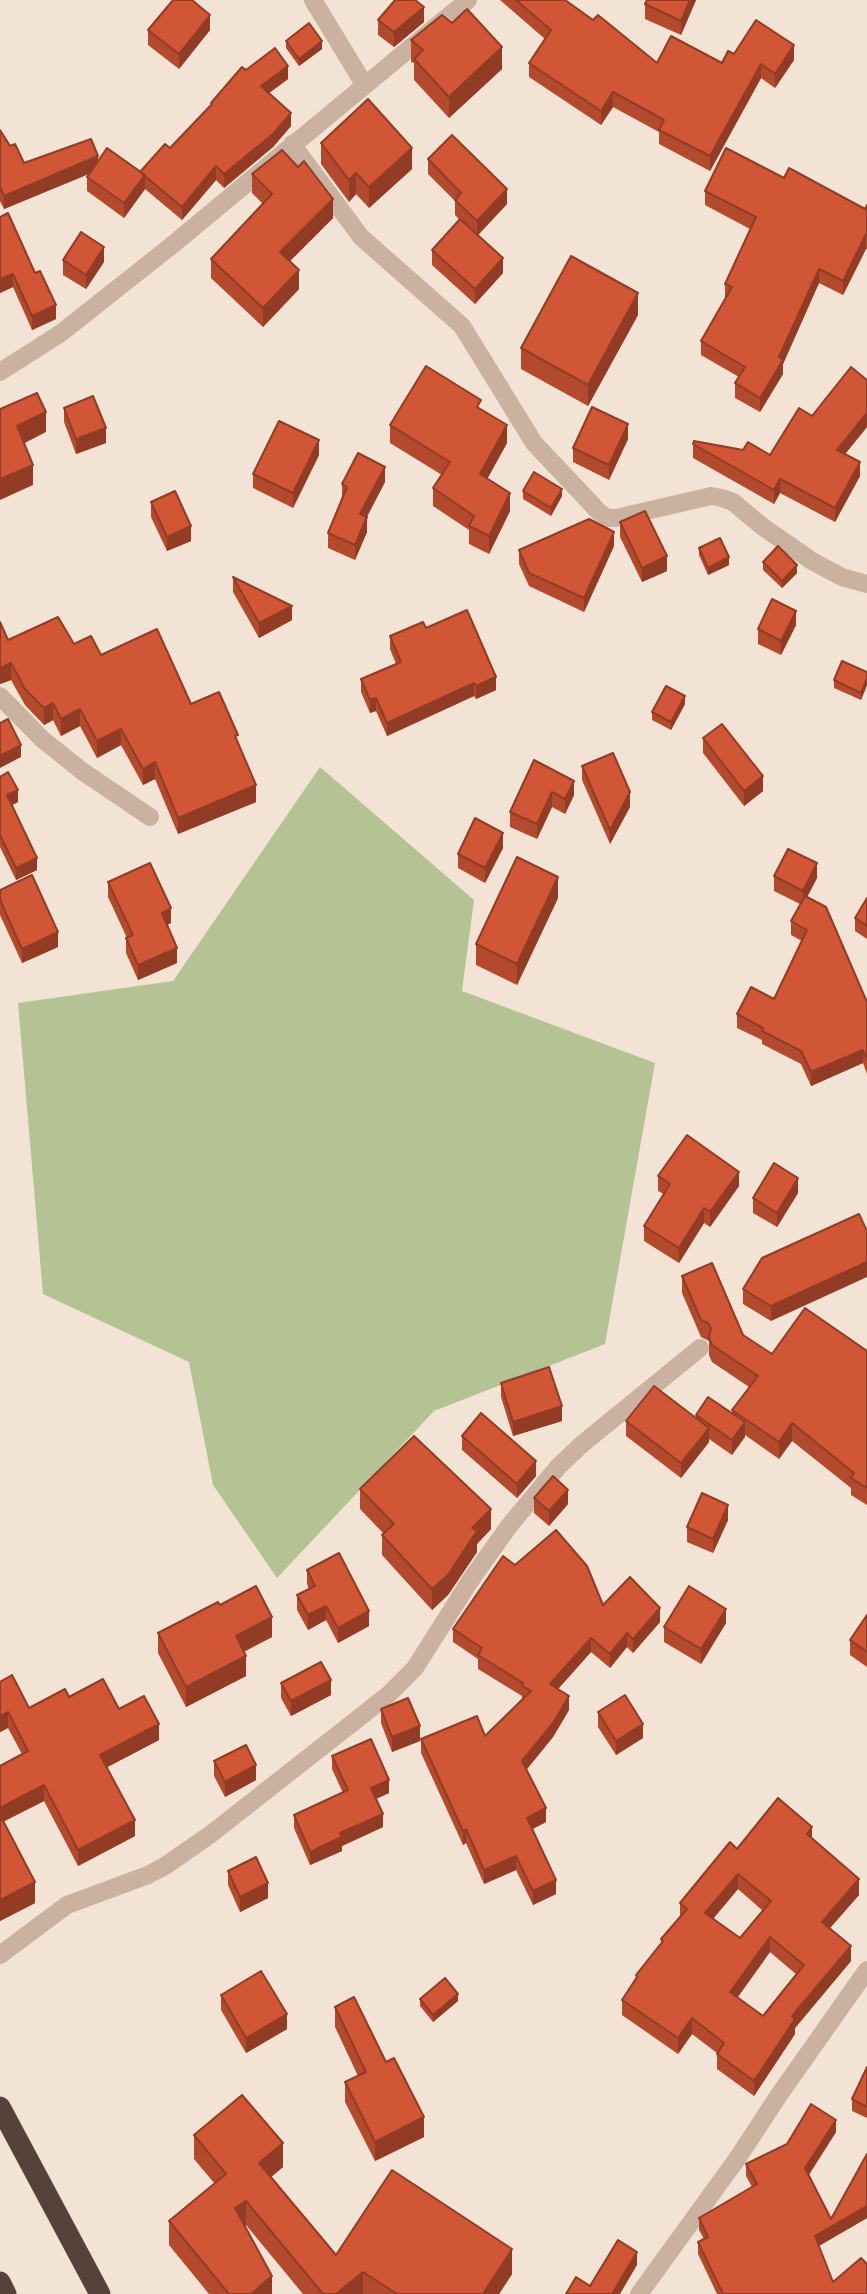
<!DOCTYPE html>
<html>
<head>
<meta charset="utf-8">
<style>
	body { margin:0 }
	canvas { display:block; background:#f2e3d4 }
</style>
</head>
<body>
<canvas width="867" height="2294"></canvas>
<script>
const ctx = document.querySelector('canvas').getContext('2d');
ctx.lineJoin = 'round';
function paint(path, color) { ctx.fillStyle = color; ctx.fill(path, 'evenodd'); }
const poly = rows => new Path2D(rows.map(r => 'M' + r).join(''));
function stroke(path, color, width, dash) { ctx.strokeStyle = color; ctx.lineWidth = width; ctx.lineCap = dash ? 'butt' : 'round'; ctx.setLineDash(dash || []); ctx.stroke(path); }
paint(poly([
	[320,767,474,900,462,991,655,1063,605,1344,434,1411,277,1578,213,1485,189,1362,43,1294,18,1003,173,981]
]), '#b4c294');
stroke(poly([
	[313,0,364,84],
	[292,144,361,237,462,326,534,443,600,513,607,518,616,518,711,496,722,498,733,502,763,527,812,561,842,577,867,584],
	[0,372,61,333,171,246,468,0],
	[0,696,42,739,82,771,150,817],
	[0,1955,67,1905,148,1875,165,1866,211,1834,388,1695,415,1668,470,1581,509,1526,558,1467,581,1445,700,1348],
	[639,2294,737,2159,779,2095,867,1970]
]), '#cbb2a0', 18);
stroke(poly([
	[0,2107,100,2294],
	[0,2282,6,2294]
]), '#55423a', 21);
paint(poly([
	[500,0,565,0,657,63,722,63,734,54,794,60,775,88,761,78,710,171,659,144,659,132,613,107,601,125,529,77,529,63,545,39],
	[696,0,681,35,645,19,645,4],
	[378,20,424,22,394,47,378,35],
	[148,30,210,30,179,69,148,45],
	[411,40,502,69,449,118,414,80,414,63,411,62],
	[286,41,322,49,299,66,286,48],
	[246,70,288,79,269,93,291,126,273,147,224,188,216,180,182,220,145,189,124,218,87,191,87,177,89,174,4,209,0,201,0,130,10,146,24,163,98,160,140,172,170,148,211,106,211,103],
	[321,143,412,169,369,208,356,194,349,202,321,164],
	[428,159,507,204,478,235,503,273,475,304,432,265,432,250,460,220,455,215,455,201,428,174],
	[252,174,333,218,290,261,299,289,263,327,211,278,211,259,263,204,252,193],
	[784,178,865,209,867,205,867,249,866,249,843,295,819,283,783,364,783,374,760,412,735,398,735,383,739,377,701,355,701,341,726,298,725,298,725,284,750,229,705,205,705,191],
	[0,217,56,319,32,330,13,287,0,293],
	[63,260,104,262,86,289,63,275],
	[638,315,588,406,521,369,521,348],
	[867,380,867,427,845,454,860,476,835,522,780,493,774,504,693,458,693,444,770,455,812,416],
	[64,408,106,443,76,454,64,422],
	[481,410,507,443,487,479,510,511,489,554,469,544,469,530,433,506,433,488,442,475,390,443,390,425],
	[628,439,609,480,573,462,573,448],
	[319,455,293,508,253,488,253,474],
	[385,482,367,517,367,532,355,560,328,548,328,533,342,499,342,484],
	[523,491,562,496,551,516,523,499],
	[151,502,191,541,167,551,151,517],
	[620,522,667,571,642,582,620,537],
	[614,546,584,612,529,586,519,564,519,550],
	[699,548,729,565,708,575,699,555],
	[763,562,797,573,782,588,763,570],
	[233,577,292,620,259,638,233,592],
	[0,622,8,640,74,644,101,655,191,704,238,744,256,802,178,834,155,779,143,785,121,745,97,758,80,726,61,736,53,720,44,725,25,705,11,680,0,684],
	[796,625,781,655,758,644,758,629],
	[426,628,496,690,476,699,474,696,387,736,376,711,370,713,361,692,361,679,396,664,390,649,390,636],
	[867,672,867,685,861,700,834,688,834,680],
	[685,704,671,730,652,720,652,712],
	[703,738,763,791,744,806,703,753],
	[534,760,574,795,565,814,552,807,537,839,510,827,510,812],
	[582,766,630,807,610,844,582,780],
	[0,777,18,802,12,805,37,870,16,880,0,847],
	[503,848,485,883,458,868,458,854],
	[774,876,817,878,807,897,867,1002,867,1074,863,1063,811,1086,801,1064,762,1044,762,1040,737,1028,737,1014,774,999,802,941,791,935,791,921,800,904,774,891],
	[108,882,171,923,167,925,177,963,138,980,126,953,126,938,127,938,108,897],
	[0,890,58,947,22,963,0,915],
	[558,898,517,985,476,965,476,944],
	[867,898,867,939,855,931,855,918],
	[658,1176,739,1186,710,1227,704,1223,679,1263,644,1241,644,1226,664,1194,658,1191],
	[798,1193,777,1227,753,1213,753,1198],
	[859,1214,771,1321,743,1304,743,1289],
	[682,1276,743,1335,772,1354,867,1351,867,1505,851,1495,851,1488,792,1441,779,1459,745,1435,732,1455,709,1439,709,1442,681,1478,626,1436,626,1421,696,1418,696,1415,732,1413,732,1410,749,1387,712,1362,709,1355,709,1341,701,1337,682,1293],
	[501,1383,562,1421,513,1436,501,1397],
	[462,1436,536,1476,517,1498,462,1450],
	[360,1489,491,1529,477,1544,477,1552,448,1595,432,1610,382,1555,382,1535,384,1534,360,1509],
	[534,1498,568,1504,549,1526,534,1513],
	[728,1520,713,1553,687,1542,687,1527],
	[515,1565,603,1605,660,1622,633,1653,627,1647,610,1668,591,1652,558,1689,569,1710,553,1737,527,1769,546,1822,532,1829,556,1894,533,1905,516,1870,484,1884,466,1843,463,1845,421,1753,421,1739,485,1736,522,1700,522,1696,478,1669,478,1659,453,1642,453,1629],
	[307,1570,369,1626,338,1643,326,1620,308,1630,297,1610,297,1595,309,1589,307,1584],
	[220,1605,272,1637,244,1651,246,1676,186,1707,158,1653,158,1633],
	[867,1615,867,1667,850,1655,850,1640],
	[726,1623,701,1664,664,1642,664,1627],
	[0,1682,29,1708,69,1697,119,1709,159,1740,107,1767,135,1836,78,1866,44,1801,3,1822,35,1903,0,1921,0,1766,22,1754,8,1728,0,1732],
	[281,1683,331,1695,291,1716,281,1698],
	[381,1709,420,1741,392,1752,381,1723],
	[598,1712,643,1738,616,1755,598,1727],
	[332,1756,389,1793,376,1799,383,1827,342,1846,342,1851,310,1865,294,1828,294,1815,343,1793,332,1769],
	[214,1761,256,1780,225,1797,214,1776],
	[812,1838,859,1895,830,1928,851,1961,795,2028,795,2034,754,2096,717,2069,717,2053,692,2034,678,2054,622,2015,622,2000,636,1979,636,1975,661,1943,661,1939,680,1917,680,1903,737,1849],
	[738,1889,763,1911,740,1938,713,1919],
	[770,1952,797,1975,763,2016,737,1998],
	[228,1871,268,1898,240,1912,228,1885],
	[221,1995,287,2029,246,2053,221,2010],
	[420,1999,458,2001,433,2022,420,2006],
	[335,2007,386,2062,424,2137,375,2161,345,2102,345,2082,358,2076,335,2027],
	[867,2067,867,2118,852,2111,852,2099],
	[836,2132,809,2175,831,2219,867,2154,867,2218,819,2246,833,2282,867,2294,717,2294,698,2254,698,2242,704,2239,699,2230,699,2218,752,2187,746,2176,746,2164],
	[194,2135,283,2167,271,2177,336,2255,512,2274,499,2294,303,2294,246,2225,245,2226,272,2294,209,2294,169,2245,169,2221,215,2184,194,2159]
]), '#b34a2e');
paint(poly([
	[690,0,696,0,681,35,681,21],
	[424,7,424,22,394,47,394,32],
	[210,15,210,30,179,69,179,54],
	[322,41,322,49,299,66,299,59],
	[794,45,794,60,775,88,775,74],
	[502,47,502,69,449,118,449,97],
	[761,64,761,78,710,171,710,156],
	[288,66,288,79,261,99,261,86],
	[613,92,613,107,601,125,601,111],
	[291,113,291,126,273,147,224,188,224,174],
	[412,148,412,169,369,208,369,187],
	[98,156,98,170,4,209,4,196],
	[216,166,216,180,182,220,182,207],
	[356,173,356,194,349,202,349,180],
	[145,175,145,189,124,218,124,203],
	[507,189,507,204,477,236,477,221],
	[333,199,333,218,280,271,280,252],
	[866,234,866,249,843,295,843,281],
	[104,247,104,262,86,289,86,275],
	[503,258,503,273,475,304,475,289],
	[819,269,819,283,783,364,783,374,760,412,760,398],
	[299,270,299,289,263,327,263,308],
	[13,274,13,287,0,293,0,279],
	[638,293,638,315,588,406,588,385],
	[56,305,56,319,32,330,32,316],
	[46,412,46,432,17,447,17,426],
	[867,413,867,427,837,464,837,450],
	[628,424,628,439,609,480,609,465],
	[507,425,507,443,480,492,480,474],
	[106,428,106,443,76,454,76,439],
	[319,440,319,455,293,508,293,493],
	[860,462,860,476,835,522,835,508],
	[33,465,33,485,0,500,0,479],
	[385,467,385,482,360,529,360,514],
	[780,479,780,493,774,504,774,490],
	[562,489,562,496,551,516,551,508],
	[510,493,510,511,489,554,489,536],
	[367,517,367,532,355,560,355,545],
	[191,526,191,541,167,551,167,537],
	[614,532,614,546,584,612,584,598],
	[667,556,667,571,642,582,642,568],
	[729,557,729,565,708,575,708,568],
	[797,565,797,573,782,588,782,581],
	[292,606,292,620,259,638,259,623],
	[796,611,796,625,781,655,781,641],
	[11,663,11,680,0,684,0,668],
	[496,677,496,690,476,699,476,686],
	[867,678,867,685,861,700,861,693],
	[474,683,474,696,387,736,387,723],
	[685,696,685,704,671,730,671,722],
	[376,698,376,711,370,713,370,700],
	[53,703,53,720,44,725,44,708],
	[80,709,80,726,61,736,61,719],
	[121,729,121,745,97,758,97,741],
	[21,745,21,757,0,768,0,756],
	[155,762,155,779,143,785,143,769],
	[763,776,763,791,744,806,744,791],
	[574,781,574,795,565,814,565,799],
	[256,785,256,802,178,834,178,818],
	[18,790,18,802,7,808,7,795],
	[552,792,552,807,537,839,537,824],
	[630,792,630,807,610,844,610,830],
	[503,833,503,848,485,883,485,868],
	[37,858,37,870,16,880,16,868],
	[817,863,817,878,803,905,803,891],
	[558,877,558,898,517,985,517,964],
	[171,908,171,923,162,927,162,913],
	[58,932,58,947,22,963,22,949],
	[177,948,177,963,138,980,138,965],
	[863,1050,863,1063,811,1086,811,1072],
	[739,1172,739,1186,710,1227,710,1212],
	[798,1178,798,1193,777,1227,777,1213],
	[704,1208,704,1223,679,1263,679,1248],
	[867,1262,867,1277,771,1321,771,1306],
	[562,1406,562,1421,513,1436,513,1422],
	[745,1422,745,1437,732,1455,732,1440],
	[792,1423,792,1441,779,1459,779,1442],
	[709,1428,709,1442,681,1478,681,1463],
	[536,1461,536,1476,517,1498,517,1484],
	[568,1490,568,1504,549,1526,549,1511],
	[728,1505,728,1520,713,1553,713,1539],
	[491,1509,491,1529,477,1544,477,1552,448,1595,432,1610,432,1589,472,1528],
	[326,1606,326,1620,308,1630,308,1615],
	[660,1608,660,1622,633,1653,633,1639],
	[726,1609,726,1623,701,1664,701,1649],
	[369,1611,369,1626,338,1643,338,1628],
	[272,1617,272,1637,236,1656,236,1636],
	[627,1633,627,1647,610,1668,610,1654],
	[591,1638,591,1652,550,1698,550,1684],
	[246,1656,246,1676,186,1707,186,1687],
	[331,1680,331,1695,291,1716,291,1701],
	[569,1696,569,1710,553,1737,522,1775,522,1761],
	[8,1712,8,1728,0,1732,0,1716],
	[159,1724,159,1740,100,1771,100,1755],
	[643,1724,643,1738,616,1755,616,1741],
	[420,1726,420,1741,392,1752,392,1737],
	[256,1765,256,1780,225,1797,225,1782],
	[389,1780,389,1793,371,1801,371,1788],
	[44,1785,44,1801,0,1823,0,1808],
	[546,1808,546,1822,527,1832,527,1818],
	[383,1814,383,1827,342,1846,342,1851,310,1865,310,1852,340,1833],
	[135,1820,135,1836,78,1866,78,1850],
	[812,1827,812,1843,807,1834],
	[466,1829,466,1843,463,1845,463,1831],
	[516,1856,516,1870,484,1884,484,1870],
	[738,1874,738,1889,705,1928,705,1913],
	[859,1879,859,1895,822,1937,822,1922],
	[556,1880,556,1894,533,1905,533,1891],
	[35,1882,35,1903,0,1921,0,1900],
	[268,1883,268,1898,240,1912,240,1897],
	[770,1937,770,1952,730,2008,730,1992],
	[851,1946,851,1961,795,2028,795,2034,754,2096,754,2081,792,2016],
	[458,1994,458,2001,433,2022,433,2015],
	[287,2014,287,2029,246,2053,246,2038],
	[692,2018,692,2034,678,2054,678,2038],
	[424,2117,424,2137,375,2161,375,2142],
	[836,2120,836,2132,805,2180,805,2168],
	[283,2143,283,2167,259,2187,259,2163],
	[246,2201,246,2225,235,2232,235,2208],
	[867,2206,867,2218,815,2248,815,2236],
	[512,2249,512,2274,499,2294,483,2294],
	[637,2252,637,2265,620,2294,612,2294],
	[363,2272,363,2294,336,2294],
	[272,2276,272,2294,251,2294]
]), '#923c25');
const building = poly([
	[173,0,192,0,210,15,179,54,148,30,173,0],
	[395,0,415,0,424,7,394,32,378,20,395,0],
	[516,0,565,0,593,20,598,15,657,63,671,36,722,63,728,51,734,54,756,20,794,45,775,74,761,64,710,156,659,130,664,120,613,92,601,111,529,63,551,30,516,0],
	[647,0,690,0,681,21,645,4,647,0],
	[467,9,502,47,449,97,414,59,423,50,411,40,442,15,452,23,467,9],
	[309,23,322,41,299,59,286,41,309,23],
	[275,48,288,66,261,86,291,113,273,134,224,174,216,166,182,207,140,172,165,144,170,148,212,104,211,103,242,67,246,70,275,48],
	[368,99,412,148,369,187,356,173,349,180,321,143,368,99],
	[0,130,10,146,15,144,24,163,91,139,98,156,4,196,0,187,0,130],
	[452,135,507,189,477,221,455,200,461,193,428,159,452,135],
	[107,148,145,175,124,203,87,177,107,148],
	[726,148,784,178,789,168,865,209,867,205,867,235,866,234,843,281,819,269,779,357,783,360,760,398,735,383,745,367,701,341,732,287,725,284,756,217,705,191,726,148],
	[282,150,298,167,304,161,333,199,280,252,299,270,263,308,211,259,272,194,252,174,282,150],
	[8,213,35,273,40,271,56,305,32,316,13,274,0,279,0,217,8,213],
	[460,219,503,258,475,289,432,250,460,219],
	[81,232,104,247,86,275,63,260,81,232],
	[571,256,638,293,588,385,521,348,571,256],
	[426,366,481,400,477,407,507,425,480,474,510,493,489,536,469,526,474,516,433,488,450,462,390,425,426,366],
	[851,367,867,380,867,413,837,450,860,462,835,508,780,479,774,490,693,444,694,441,743,450,748,442,770,455,799,408,812,416,851,367],
	[37,393,46,412,17,426,33,465,0,479,0,409,37,393],
	[93,396,106,428,76,439,64,408,93,396],
	[592,407,628,424,609,465,573,448,592,407],
	[279,421,319,440,293,493,253,474,279,421],
	[358,453,385,467,360,514,367,517,355,545,328,533,347,487,342,484,358,453],
	[534,472,562,489,551,508,523,491,534,472],
	[175,491,191,526,167,537,151,502,175,491],
	[645,511,667,556,642,568,620,522,645,511],
	[589,519,614,532,584,598,529,573,519,550,589,519],
	[720,538,729,557,708,568,699,548,720,538],
	[778,546,797,565,782,581,763,562,778,546],
	[233,577,292,606,259,623,233,577],
	[772,599,796,611,781,641,758,629,772,599],
	[467,610,496,677,476,686,474,683,387,723,376,698,370,700,361,679,401,662,390,636,423,622,426,628,467,610],
	[58,617,74,644,91,636,101,655,157,629,191,704,219,692,238,735,235,736,256,785,178,818,155,762,143,769,121,729,97,741,80,709,61,719,53,703,44,708,25,689,11,663,0,668,0,622,8,640,58,617],
	[842,661,867,672,867,678,861,693,834,680,842,661],
	[666,686,685,696,671,722,652,712,666,686],
	[8,719,21,745,0,756,0,723,8,719],
	[722,724,763,776,744,791,703,738,722,724],
	[613,753,630,792,610,830,582,766,613,753],
	[534,760,574,781,565,799,552,792,537,824,510,812,534,760],
	[8,772,18,790,7,795,37,858,16,868,0,835,0,777,8,772],
	[475,818,503,833,485,868,458,854,475,818],
	[788,849,817,863,803,891,774,876,788,849],
	[517,857,558,877,517,964,476,944,517,857],
	[150,863,171,908,162,913,177,948,138,965,126,938,133,935,108,882,150,863],
	[32,875,58,932,22,949,0,900,0,890,32,875],
	[805,896,826,907,867,1002,867,1060,863,1050,811,1072,801,1051,762,1031,763,1028,737,1014,751,987,774,999,807,930,791,921,805,896],
	[867,898,867,926,855,918,867,898],
	[687,1135,739,1172,710,1212,704,1208,679,1248,644,1226,670,1184,658,1176,687,1135],
	[774,1163,798,1178,777,1213,753,1198,774,1163],
	[859,1214,867,1231,867,1262,771,1306,743,1289,762,1258,859,1214],
	[712,1263,743,1335,772,1354,805,1308,867,1351,867,1488,851,1478,854,1473,792,1423,779,1442,732,1410,758,1376,712,1345,709,1338,711,1328,708,1323,701,1320,682,1276,712,1263],
	[549,1367,562,1406,513,1422,501,1383,549,1367],
	[654,1386,709,1428,681,1463,626,1421,654,1386],
	[708,1397,745,1422,732,1440,696,1415,708,1397],
	[481,1413,536,1461,517,1484,462,1436,481,1413],
	[414,1436,491,1509,472,1528,477,1531,448,1575,432,1589,382,1535,394,1524,360,1489,414,1436],
	[553,1476,568,1490,549,1511,534,1498,553,1476],
	[702,1493,728,1505,713,1539,687,1527,702,1493],
	[556,1530,587,1566,603,1605,630,1577,660,1608,633,1639,627,1633,610,1654,591,1638,550,1684,569,1696,553,1723,522,1761,546,1808,527,1818,556,1880,533,1891,516,1856,484,1870,466,1829,463,1831,421,1739,477,1716,485,1736,531,1691,522,1686,523,1683,478,1655,482,1648,453,1629,503,1556,515,1565,556,1530],
	[339,1553,369,1611,338,1628,326,1606,308,1615,297,1595,315,1586,307,1570,339,1553],
	[256,1586,272,1617,236,1636,246,1656,186,1687,158,1633,218,1602,220,1605,256,1586],
	[689,1586,726,1609,701,1649,664,1627,689,1586],
	[867,1615,867,1652,850,1640,867,1615],
	[321,1662,331,1680,291,1701,281,1683,321,1662],
	[12,1675,29,1708,65,1689,69,1697,103,1679,119,1709,144,1696,159,1724,100,1755,135,1820,78,1850,44,1785,0,1808,0,1766,28,1751,8,1712,0,1716,0,1682,12,1675],
	[625,1695,643,1724,616,1741,598,1712,625,1695],
	[408,1698,420,1726,392,1737,381,1709,408,1698],
	[371,1739,389,1780,371,1788,383,1814,340,1833,342,1837,310,1852,294,1815,348,1790,332,1756,371,1739],
	[246,1745,256,1765,225,1782,214,1761,246,1745],
	[778,1798,812,1827,807,1834,859,1879,822,1922,851,1946,792,2016,795,2019,754,2081,717,2054,724,2043,692,2018,678,2038,622,2000,637,1977,636,1975,663,1941,661,1939,687,1909,680,1903,730,1842,737,1849,778,1798],
	[738,1874,771,1901,740,1938,705,1913,738,1874],
	[770,1937,804,1965,763,2016,730,1992,770,1937],
	[0,1815,35,1882,0,1900,0,1815],
	[256,1857,268,1883,240,1897,228,1871,256,1857],
	[261,1971,287,2014,246,2038,221,1995,261,1971],
	[445,1978,458,1994,433,2015,420,1999,445,1978],
	[354,1997,386,2062,394,2058,424,2117,375,2142,345,2082,366,2072,335,2007,354,1997],
	[867,2067,867,2107,852,2099,867,2067],
	[242,2095,283,2143,259,2163,336,2255,392,2170,512,2249,483,2294,397,2294,363,2272,336,2294,323,2294,246,2201,235,2208,272,2276,251,2294,229,2294,169,2221,226,2174,194,2135,242,2095],
	[811,2104,836,2120,805,2168,831,2219,867,2154,867,2206,815,2236,833,2282,861,2258,867,2264,867,2294,723,2294,698,2242,708,2237,699,2218,757,2184,746,2164,787,2144,811,2104],
	[618,2240,637,2252,612,2294,566,2294,576,2277,590,2286,618,2240]
]);
paint(building, '#d05635');
stroke(building, '#923c25', 2);
</script>
</body>
</html>
